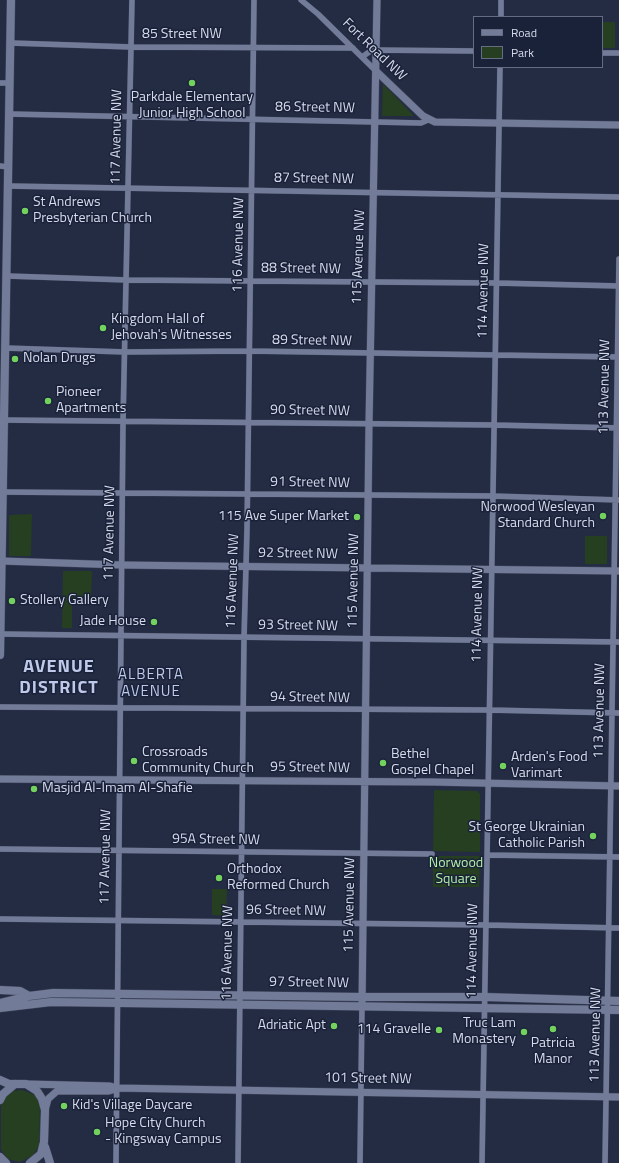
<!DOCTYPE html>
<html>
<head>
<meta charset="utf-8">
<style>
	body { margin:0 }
	#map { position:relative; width:619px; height:1163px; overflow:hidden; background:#242c44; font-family:"Titillium Web",sans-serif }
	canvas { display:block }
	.legend { position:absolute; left:473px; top:16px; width:130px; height:52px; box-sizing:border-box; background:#1a223a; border:1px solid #656c81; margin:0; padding:5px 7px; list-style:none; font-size:12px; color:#d5dbec }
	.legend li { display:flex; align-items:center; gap:8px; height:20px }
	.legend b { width:20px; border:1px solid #656c81 }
</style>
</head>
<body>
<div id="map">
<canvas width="619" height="1163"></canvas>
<ul class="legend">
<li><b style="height:5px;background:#727c99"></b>Road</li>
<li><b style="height:11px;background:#263f21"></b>Park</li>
</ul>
</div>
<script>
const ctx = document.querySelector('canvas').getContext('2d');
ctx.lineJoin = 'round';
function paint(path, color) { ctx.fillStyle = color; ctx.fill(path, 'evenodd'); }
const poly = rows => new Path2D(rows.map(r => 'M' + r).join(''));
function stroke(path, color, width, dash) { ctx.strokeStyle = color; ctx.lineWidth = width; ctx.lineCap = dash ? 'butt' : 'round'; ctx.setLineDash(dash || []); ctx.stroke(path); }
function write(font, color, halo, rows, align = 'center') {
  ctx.font = font + ' "Titillium Web",sans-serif'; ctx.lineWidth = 3; ctx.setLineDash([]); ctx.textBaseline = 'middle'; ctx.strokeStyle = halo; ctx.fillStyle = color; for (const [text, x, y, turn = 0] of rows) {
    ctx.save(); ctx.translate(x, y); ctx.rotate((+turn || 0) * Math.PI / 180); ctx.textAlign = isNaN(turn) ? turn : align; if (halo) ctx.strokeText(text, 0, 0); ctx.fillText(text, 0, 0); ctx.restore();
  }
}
paint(poly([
	[602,22,615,22,615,48,602,48],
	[383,84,414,116,382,116],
	[32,514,31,556,9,556,9,515],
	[585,536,607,536,607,564,585,564],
	[63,571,92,571,91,598,72,598,72,628,62,628],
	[434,790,477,791,480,794,480,852,433,851],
	[433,856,480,856,479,887,433,887],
	[212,889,227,889,226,916,212,915],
	[22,1090,35,1095,40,1105,39,1146,33,1155,20,1162,8,1159,1,1150,1,1106,3,1098,13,1091]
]), '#263f21');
const minor = poly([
	[301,0,318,14,376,71],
	[501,17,501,0],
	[11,43,131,47,353,48],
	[602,53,619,53],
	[362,57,372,50,474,51],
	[0,83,10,83],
	[9,114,421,123,428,120],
	[0,166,9,167],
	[8,186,619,197],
	[7,276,127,280,496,283,619,286],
	[5,348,125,352,249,351,619,357],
	[1,420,494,425,619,428],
	[0,492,492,496,619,500],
	[0,634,619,642],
	[0,707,489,710,619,713],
	[0,849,432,854],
	[487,855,619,857],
	[0,919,486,925,619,928],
	[116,1163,123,422,132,0],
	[238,1163,244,638,247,530,254,0],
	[360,1163,362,1006],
	[482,1163,500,67],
	[605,1163,619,259]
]);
const tertiary = poly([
	[376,71,423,116,435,122,619,125],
	[2,561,122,565,619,571],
	[0,779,433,782,619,786],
	[362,1006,369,424,377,0],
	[27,1084,109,1086,117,1088,619,1097],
	[45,1110,48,1099,57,1091,109,1091,116,1089]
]);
const secondary = poly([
	[0,655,11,0],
	[0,990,20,991,29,996],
	[0,1003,29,996,53,993,362,997,485,997,619,1001],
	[0,1008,51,1002,619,1010],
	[0,1080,9,1084,26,1084,37,1091,42,1099,45,1110,44,1142,41,1154,30,1163],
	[0,1100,3,1094,15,1084],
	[45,1147,50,1163],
	[0,1157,6,1163]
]);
stroke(minor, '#41475c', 6);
stroke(tertiary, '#41475c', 8);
stroke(secondary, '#41475c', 9);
stroke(minor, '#727c99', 5.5);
stroke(tertiary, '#727c99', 7);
stroke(secondary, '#727c99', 8);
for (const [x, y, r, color] of [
	[192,83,4,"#73d25d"],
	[25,211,4,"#73d25d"],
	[103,328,4,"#73d25d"],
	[15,359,4,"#73d25d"],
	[48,401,4,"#73d25d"],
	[603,516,4,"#73d25d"],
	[357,517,4,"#73d25d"],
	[12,601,4,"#73d25d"],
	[154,622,4,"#73d25d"],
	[134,761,4,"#73d25d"],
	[383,763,4,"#73d25d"],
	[503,766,4,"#73d25d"],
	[34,789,4,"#73d25d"],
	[593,836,4,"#73d25d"],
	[219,878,4,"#73d25d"],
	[334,1026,4,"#73d25d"],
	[553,1029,4,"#73d25d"],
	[439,1030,4,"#73d25d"],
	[524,1032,4,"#73d25d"],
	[64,1106,4,"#73d25d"],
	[97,1132,4,"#73d25d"]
]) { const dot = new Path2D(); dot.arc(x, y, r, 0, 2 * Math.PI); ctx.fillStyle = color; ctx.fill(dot); stroke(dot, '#1a223a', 1.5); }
write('14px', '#d5dbec', '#1a223a', [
	["85 Street NW",182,35],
	["Fort Road NW",374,50,44],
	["86 Street NW",315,108,1],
	["117 Avenue NW",117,137,-89],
	["87 Street NW",314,179,1],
	["116 Avenue NW",239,245,-89],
	["115 Avenue NW",359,257,-88],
	["88 Street NW",301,269,1],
	["114 Avenue NW",484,291,-89],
	["89 Street NW",312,341,1],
	["113 Avenue NW",605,387,-89],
	["90 Street NW",310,411,1],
	["91 Street NW",310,483,1],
	["117 Avenue NW",110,533,-89],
	["92 Street NW",298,554,1],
	["116 Avenue NW",233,581,-88],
	["115 Avenue NW",354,581,-89],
	["114 Avenue NW",478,615,-89],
	["93 Street NW",298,626,1],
	["94 Street NW",310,698,1],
	["113 Avenue NW",600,711,-89],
	["95 Street NW",310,768,1],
	["95A Street NW",216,840,1],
	["117 Avenue NW",106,857,-89],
	["115 Avenue NW",350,905,-89],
	["96 Street NW",286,911,1],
	["114 Avenue NW",473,951,-89],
	["116 Avenue NW",228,953,-89],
	["97 Street NW",309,983,1],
	["113 Avenue NW",596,1035,-89],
	["101 Street NW",368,1079,1]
]);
write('14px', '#d5dbec', '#1a223a', [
	["Parkdale Elementary",192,98,"center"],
	["Junior High School",192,114,"center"],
	["St Andrews",33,203],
	["Presbyterian Church",33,219],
	["Kingdom Hall of",111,320],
	["Jehovah's Witnesses",111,336],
	["Nolan Drugs",23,359],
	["Pioneer",56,393],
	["Apartments",56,409],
	["Norwood Wesleyan",595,508,"right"],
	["Standard Church",595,524,"right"],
	["115 Ave Super Market",349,517,"right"],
	["Stollery Gallery",20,601],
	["Jade House",146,622,"right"],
	["Crossroads",142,753],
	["Community Church",142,769],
	["Bethel",391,755],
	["Gospel Chapel",391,771],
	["Arden's Food",511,758],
	["Varimart",511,774],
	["Masjid Al-Imam Al-Shafie",42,789],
	["St George Ukrainian",585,828,"right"],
	["Catholic Parish",585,844,"right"],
	["Orthodox",227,870],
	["Reformed Church",227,886],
	["Truc Lam",516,1024,"right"],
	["Monastery",516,1040,"right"],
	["Adriatic Apt",326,1026,"right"],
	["114 Gravelle",431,1030,"right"],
	["Patricia",553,1044,"center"],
	["Manor",553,1060,"center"],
	["Kid's Village Daycare",72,1106],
	["Hope City Church",105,1124],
	["- Kingsway Campus",105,1140]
], 'left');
write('14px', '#b3f0a6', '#1a223a', [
	["Norwood",456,864],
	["Square",456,880]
]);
ctx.letterSpacing = '1px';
write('15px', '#bfcaea', '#1a223a', [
	["ALBERTA",151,675],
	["AVENUE",151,692]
]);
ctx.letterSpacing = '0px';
ctx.letterSpacing = '1px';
write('bold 18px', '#bfcaea', '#1a223a', [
	["AVENUE",59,668],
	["DISTRICT",59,689]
]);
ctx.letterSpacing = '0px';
</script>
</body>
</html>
